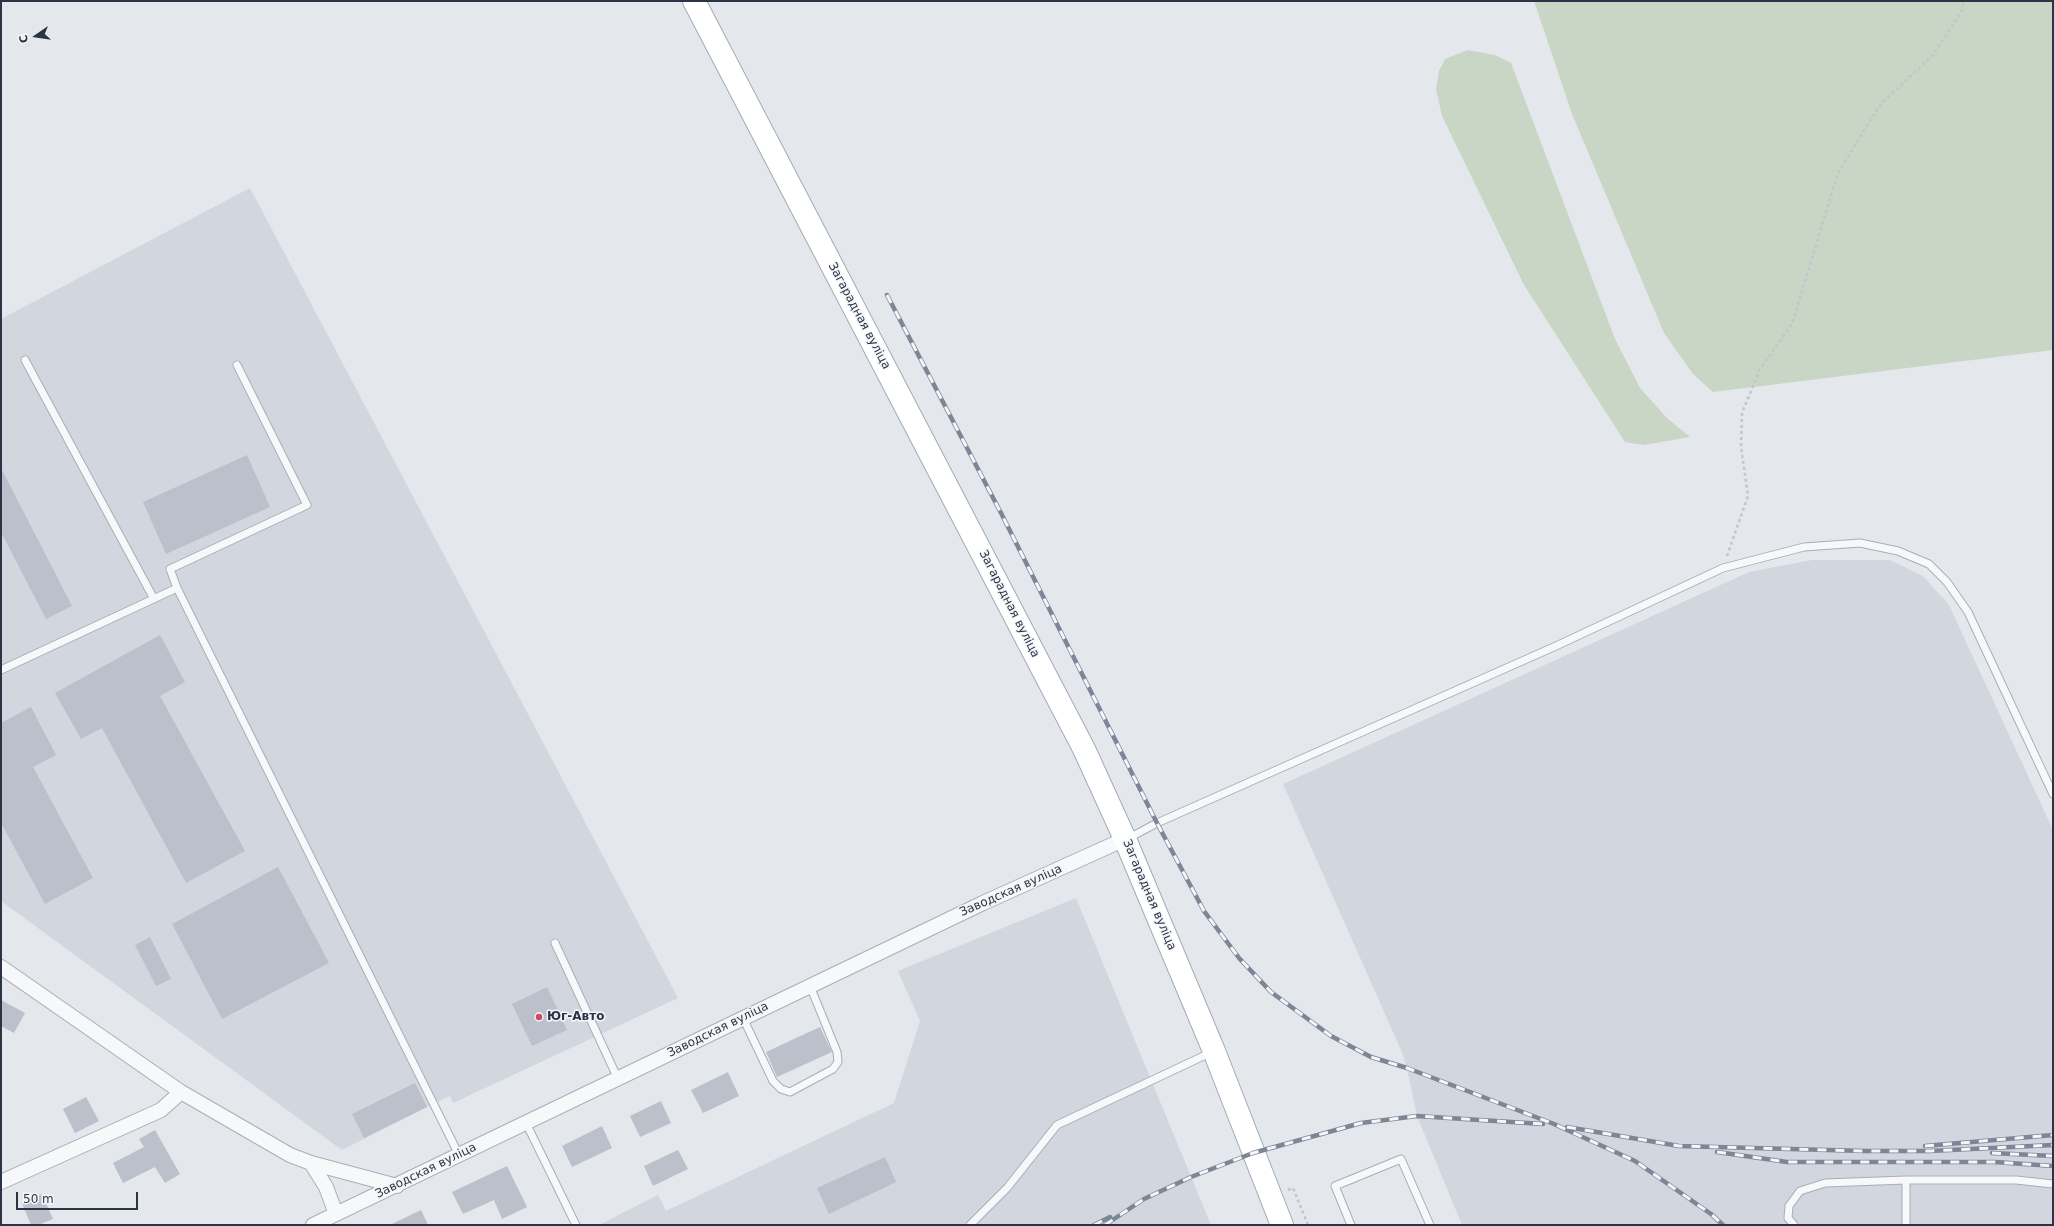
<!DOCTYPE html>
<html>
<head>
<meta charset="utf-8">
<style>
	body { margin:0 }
	#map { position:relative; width:2054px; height:1226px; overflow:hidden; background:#e4e7ec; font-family:"DejaVu Sans",sans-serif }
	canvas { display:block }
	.frame { position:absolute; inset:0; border:2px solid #2b3445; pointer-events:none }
	.north { position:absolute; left:16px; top:16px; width:40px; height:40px; -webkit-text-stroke:3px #f4f6f9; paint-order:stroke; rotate:257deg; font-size:11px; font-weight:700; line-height:16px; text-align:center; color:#2b3445 }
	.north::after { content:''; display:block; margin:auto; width:14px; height:18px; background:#2b3445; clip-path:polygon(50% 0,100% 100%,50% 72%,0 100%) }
	.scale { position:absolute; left:16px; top:1192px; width:122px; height:18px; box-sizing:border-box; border:2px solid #2b3445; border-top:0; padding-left:5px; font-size:12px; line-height:14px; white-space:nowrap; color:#2b3445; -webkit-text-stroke:3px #f4f6f9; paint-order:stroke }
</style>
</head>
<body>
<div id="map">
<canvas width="2054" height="1226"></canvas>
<div class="frame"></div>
<div class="north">С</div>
<div class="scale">50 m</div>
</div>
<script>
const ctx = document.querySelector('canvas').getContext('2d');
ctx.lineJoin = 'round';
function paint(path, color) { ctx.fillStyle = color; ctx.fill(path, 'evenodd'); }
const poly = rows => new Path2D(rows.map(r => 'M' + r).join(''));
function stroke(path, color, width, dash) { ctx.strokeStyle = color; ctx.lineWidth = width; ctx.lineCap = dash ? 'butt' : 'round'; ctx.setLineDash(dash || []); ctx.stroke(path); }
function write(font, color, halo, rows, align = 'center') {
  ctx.font = font + ' "DejaVu Sans",sans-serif'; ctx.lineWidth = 3; ctx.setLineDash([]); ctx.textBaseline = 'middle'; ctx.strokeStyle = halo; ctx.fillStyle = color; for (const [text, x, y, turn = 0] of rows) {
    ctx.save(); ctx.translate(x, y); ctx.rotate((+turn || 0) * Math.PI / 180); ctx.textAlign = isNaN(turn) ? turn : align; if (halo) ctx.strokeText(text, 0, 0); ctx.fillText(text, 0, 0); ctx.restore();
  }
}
paint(poly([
	[250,188,678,998,453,1103,450,1096,435,1103,342,1150,1,901,1,319],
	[1812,560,1890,560,1923,576,1949,605,2053,830,2053,1225,1462,1225,1417,1116,1407,1068,1401,1050,1283,784,1749,572],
	[1076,898,1211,1225,599,1225,658,1195,666,1211,894,1103,920,1021,898,971]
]), '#d2d6de');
paint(poly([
	[1534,1,2053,1,2053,350,1713,392,1693,374,1664,333,1572,114],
	[1468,50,1495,55,1511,63,1615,339,1640,388,1667,418,1690,437,1644,445,1625,442,1524,285,1442,116,1436,89,1439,71,1445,59]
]), '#c9d6c5');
paint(poly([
	[247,455,270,507,166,554,143,502],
	[1,468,72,606,46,619,1,532],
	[160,635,185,682,160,696,245,851,186,883,102,728,81,739,55,693],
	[31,707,56,755,33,767,93,878,45,904,1,823,1,723],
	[278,867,329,963,222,1019,172,924],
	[150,937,171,979,156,986,135,945],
	[547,987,567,1030,532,1046,512,1004],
	[1,1000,25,1013,14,1033,1,1026],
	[820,1027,832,1052,777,1077,766,1052],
	[728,1072,739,1096,703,1113,691,1090],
	[415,1083,427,1107,364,1138,352,1114],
	[86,1097,99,1121,75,1133,63,1109],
	[661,1101,671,1123,640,1137,630,1116],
	[602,1126,612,1148,572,1167,562,1146],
	[155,1130,180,1174,165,1183,155,1167,123,1183,113,1163,144,1147,139,1139],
	[678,1150,688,1169,653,1186,644,1166],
	[885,1157,896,1182,829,1214,817,1188],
	[507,1166,527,1207,502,1219,494,1200,463,1214,452,1192],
	[42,1194,53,1219,38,1225,31,1225,22,1203],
	[421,1210,428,1225,390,1225]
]), '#bbc0ca');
const lane = poly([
	[25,360,154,599],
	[177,588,170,569,307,505,237,365],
	[1,670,177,588,459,1155],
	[1127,839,1157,823,1556,646,1723,568,1804,547,1860,543,1898,551,1929,564,1947,582,1968,612,2053,794],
	[555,943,618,1079],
	[743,1018,773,1081,781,1089,790,1092,833,1069,838,1062,837,1052,810,986],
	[526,1123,576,1225],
	[1906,1180,2016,1180,2053,1184],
	[970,1225,1007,1188,1057,1125,1212,1052],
	[1351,1225,1335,1186,1401,1159,1430,1225],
	[1794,1225,1788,1218,1789,1206,1800,1191,1825,1183,1906,1180,1906,1225]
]);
const street = poly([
	[1,967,181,1092,290,1155,311,1163,397,1186],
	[311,1163,326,1187,336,1214],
	[1,1182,161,1110,181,1092],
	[313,1225,983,903,1125,839]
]);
const primary = poly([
	[694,1,1084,749,1125,839,1214,1051,1282,1225]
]);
stroke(lane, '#a9aeb7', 9);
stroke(street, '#a9aeb7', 16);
stroke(primary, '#a3abb8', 24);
stroke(poly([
	[1727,556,1748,496,1741,447,1742,413,1760,369,1792,324,1838,173,1880,105,1933,55,1963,9,1963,1],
	[1288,1190,1293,1188,1308,1225]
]), '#c2c5cb', 2.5, [3, 3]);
stroke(lane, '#f7f8fa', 7);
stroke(street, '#f7f8fa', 14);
stroke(primary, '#fff', 22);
const rail = poly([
	[887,295,1001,513,1157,823,1204,911,1239,958,1271,992,1331,1036,1371,1057,1407,1068,1554,1124,1635,1161,1711,1214,1723,1225],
	[1567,1127,1679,1146,1865,1151,1930,1151,2053,1145],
	[1925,1146,2053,1135],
	[1717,1152,1787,1162,1995,1162,2053,1166],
	[1992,1153,2053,1156],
	[1094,1225,1110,1217],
	[1105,1225,1144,1199,1191,1177,1253,1153,1361,1123,1417,1116,1543,1124]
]);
stroke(rail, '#7d8696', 4.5);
stroke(rail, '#f4f6f9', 3, [9]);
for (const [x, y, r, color] of [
	[539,1017,4,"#d1495b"]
]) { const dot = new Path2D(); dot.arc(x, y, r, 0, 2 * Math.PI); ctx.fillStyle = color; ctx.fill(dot); stroke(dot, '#f4f6f9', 1.5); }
write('12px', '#2b3445', '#f4f6f9', [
	["Загарадная вуліца",859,316,62],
	["Загарадная вуліца",1009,604,63],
	["Заводская вуліца",1011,891,-24],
	["Загарадная вуліца",1149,895,67],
	["Заводская вуліца",718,1030,-26],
	["Заводская вуліца",426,1171,-26]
]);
write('bold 12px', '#2b3445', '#f4f6f9', [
	["Юг-Авто",547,1017]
], 'left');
</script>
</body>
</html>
